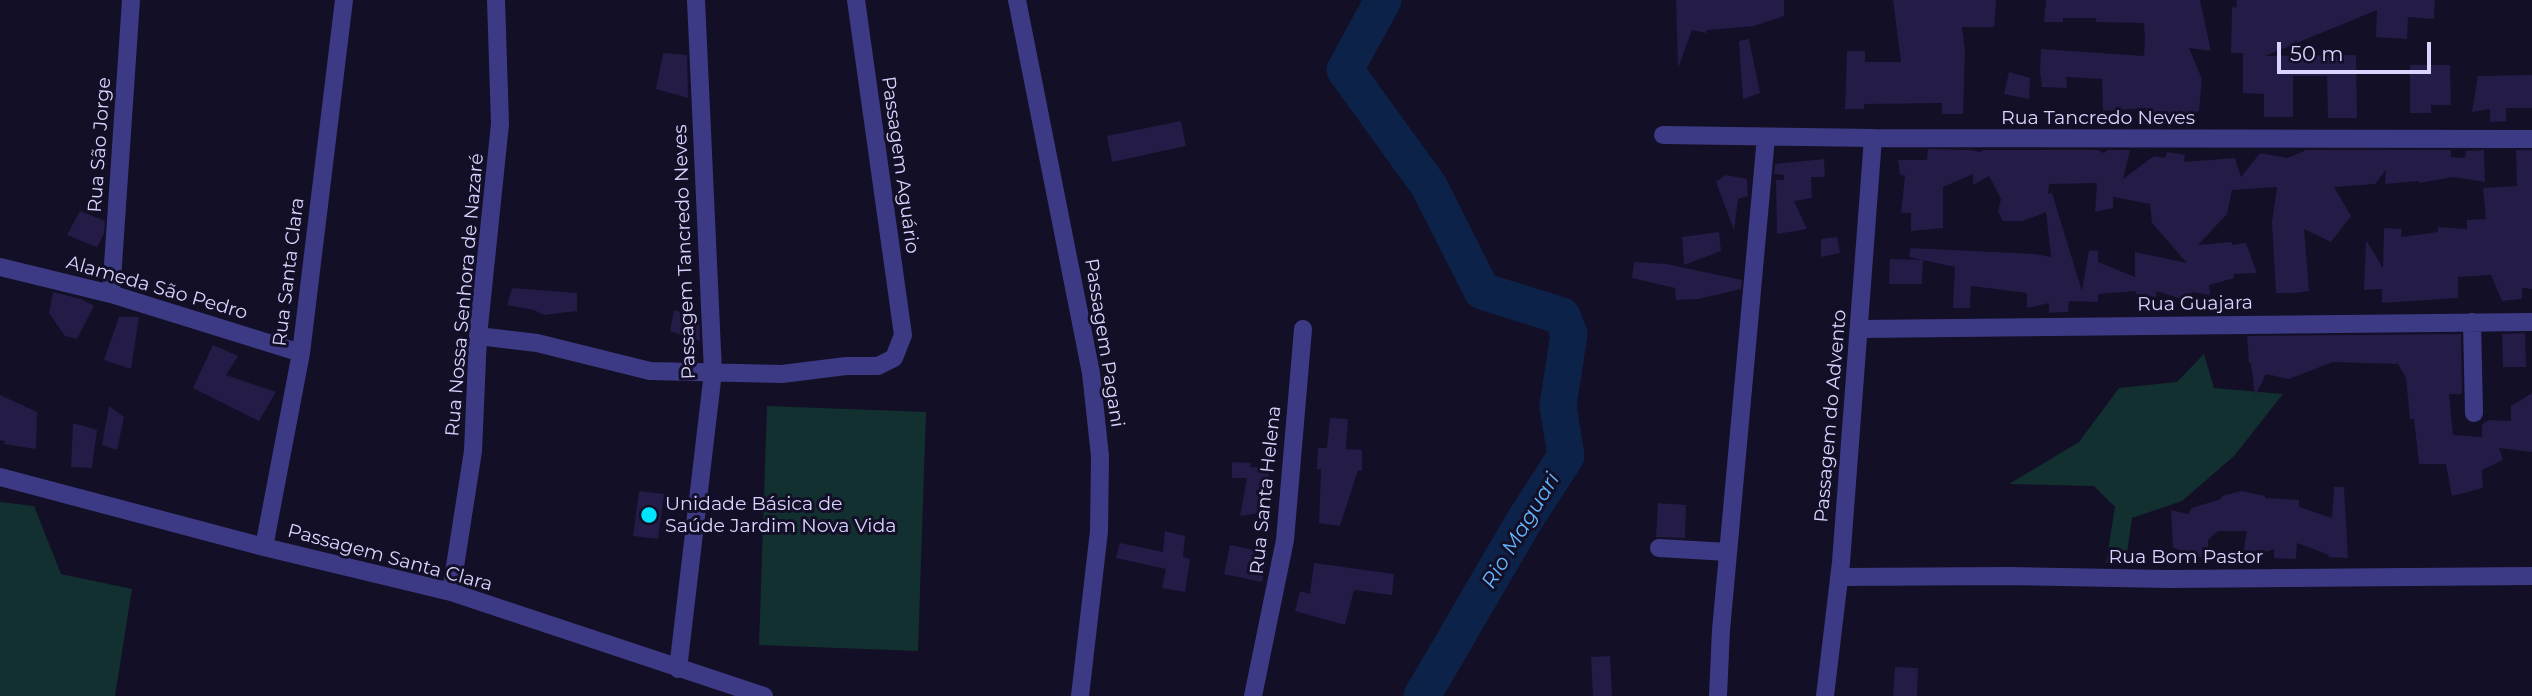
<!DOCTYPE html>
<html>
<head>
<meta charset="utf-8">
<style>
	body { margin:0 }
	#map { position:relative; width:2532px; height:696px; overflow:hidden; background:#130f26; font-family:Montserrat,sans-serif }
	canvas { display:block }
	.scale { position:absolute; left:2277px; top:42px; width:154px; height:32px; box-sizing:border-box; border:4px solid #d9d4ff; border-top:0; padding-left:9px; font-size:21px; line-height:24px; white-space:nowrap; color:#d9d4ff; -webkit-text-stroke:5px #130f26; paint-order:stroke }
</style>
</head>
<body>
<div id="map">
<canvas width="2532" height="696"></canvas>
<div class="scale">50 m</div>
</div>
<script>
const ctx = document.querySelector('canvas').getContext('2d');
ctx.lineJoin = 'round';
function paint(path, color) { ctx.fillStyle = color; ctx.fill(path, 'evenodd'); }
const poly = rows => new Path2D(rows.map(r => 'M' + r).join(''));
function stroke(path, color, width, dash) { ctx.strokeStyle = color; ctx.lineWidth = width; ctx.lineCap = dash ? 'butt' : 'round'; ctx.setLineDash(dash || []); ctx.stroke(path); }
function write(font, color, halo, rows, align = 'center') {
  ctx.font = font + ' Montserrat,sans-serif'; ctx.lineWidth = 6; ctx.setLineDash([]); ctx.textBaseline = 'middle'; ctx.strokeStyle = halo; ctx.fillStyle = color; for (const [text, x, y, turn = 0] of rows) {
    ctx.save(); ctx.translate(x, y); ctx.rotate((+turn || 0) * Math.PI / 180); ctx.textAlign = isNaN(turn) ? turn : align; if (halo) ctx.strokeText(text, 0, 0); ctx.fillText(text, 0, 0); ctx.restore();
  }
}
paint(poly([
	[2204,354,2214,388,2283,394,2234,456,2182,501,2132,518,2126,560,2106,563,2115,507,2094,486,2009,484,2079,442,2119,388,2177,382],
	[767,406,926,412,918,651,759,645],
	[0,502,34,506,61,574,132,589,115,696,0,696]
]), '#12302f');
stroke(poly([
	[1383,0,1345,70,1429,186,1482,291,1562,316,1569,334,1558,406,1566,456,1524,521,1422,696]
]), '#0c2248', 37);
paint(poly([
	[1676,0,1784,0,1784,16,1754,26,1707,30,1707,33,1692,30,1678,68],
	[1893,0,1996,0,1994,27,1962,27,1965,50,1963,114,1942,114,1942,103,1864,104,1864,109,1845,109,1847,51,1865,51,1865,62,1901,62],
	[2046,0,2200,0,2211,51,2189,48,2202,79,2199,111,2175,116,2146,114,2146,108,2103,111,2102,79,2066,77,2067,88,2042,87,2040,71,2041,49,2144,56,2145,38,2144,23,2096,22,2096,18,2063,18,2063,22,2044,22],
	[2237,0,2435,0,2434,19,2408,17,2407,39,2376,37,2377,10,2265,56,2356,55,2357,118,2328,118,2327,76,2293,76,2293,117,2264,117,2264,94,2243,93,2243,53,2231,53,2232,7,2236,8],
	[1749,39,1760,93,1743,99,1739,41],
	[663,53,687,55,688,98,656,89],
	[2410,65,2450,65,2451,105,2431,105,2431,113,2410,113],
	[2009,72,2030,78,2029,99,2004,94],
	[2532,75,2532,108,2506,108,2506,121,2490,122,2490,109,2472,112,2478,76],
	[1181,121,1186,146,1112,162,1107,136],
	[1928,149,1970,150,1981,152,1983,150,2099,150,2103,153,2108,150,2130,150,2123,179,2154,156,2165,158,2167,152,2185,155,2184,162,2235,158,2241,177,2260,153,2288,158,2306,150,2451,150,2451,157,2465,158,2466,151,2484,150,2485,182,2453,177,2419,183,2419,181,2385,184,2386,170,2375,184,2334,187,2351,216,2331,242,2304,229,2309,291,2295,293,2276,293,2272,222,2277,187,2232,190,2227,214,2198,245,2232,242,2232,245,2246,243,2257,273,2234,274,2234,278,2209,285,2210,295,2192,292,2186,300,2156,291,2156,297,2136,294,2136,291,2098,294,2098,302,2069,301,2068,312,2049,313,2049,303,2027,308,2027,293,1971,286,1970,308,1953,308,1955,267,1909,257,1910,248,2035,254,2051,257,2046,212,2023,221,2003,221,1998,211,2001,199,1989,176,1973,185,1973,174,1943,187,1943,228,1911,231,1911,213,1901,213,1905,176,1900,175,1898,160,1927,160],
	[2097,183,2095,212,2113,208,2113,197,2150,204,2152,223,2187,263,2135,252,2135,277,2098,262,2098,251,2089,250,2082,291,2052,193,2048,194,2049,184],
	[2516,150,2532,150,2532,289,2522,288,2522,299,2502,301,2491,275,2458,277,2458,298,2382,303,2382,289,2364,290,2366,240,2383,268,2384,228,2402,229,2401,237,2438,232,2438,227,2467,229,2467,220,2486,219,2483,188,2517,186],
	[1824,159,1825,177,1811,177,1812,198,1794,201,1807,229,1777,234,1776,180,1784,180,1784,175,1774,174,1775,164],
	[1726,175,1747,179,1748,196,1738,199,1734,230,1716,182],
	[80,211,105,221,104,234,97,247,67,235],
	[1719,232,1721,251,1684,265,1682,237],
	[1837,237,1840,253,1821,257,1821,239],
	[1890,259,1923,260,1922,284,1889,284],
	[1634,262,1666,264,1742,280,1741,289,1698,299,1676,300,1675,288,1632,278],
	[512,288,577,293,577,311,544,315,534,310,507,305],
	[53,292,81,299,94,306,77,339,65,336,49,313],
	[674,310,699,317,700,341,670,331],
	[119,317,139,317,131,369,104,360],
	[2525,333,2526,367,2503,367,2502,334],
	[2461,334,2462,394,2449,394,2453,435,2482,437,2482,424,2489,420,2511,421,2511,406,2532,393,2532,452,2499,448,2503,460,2482,470,2483,488,2452,496,2446,464,2419,464,2414,419,2410,419,2406,378,2398,364,2333,362,2289,379,2266,374,2255,396,2251,363,2249,363,2247,336],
	[213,345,238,356,226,375,276,392,259,421,193,388],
	[0,395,37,412,36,449,4,444,5,441,0,440],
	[109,406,124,417,117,450,102,445],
	[1330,418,1348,419,1346,449,1362,450,1362,471,1358,470,1340,526,1319,523,1321,469,1317,469,1318,448,1327,448],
	[73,423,97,430,92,468,71,467],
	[1232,462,1251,463,1250,467,1270,468,1261,513,1240,516,1247,478,1232,478],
	[2334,487,2344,487,2348,558,2328,557,2329,555,2297,543,2296,559,2274,558,2274,549,2242,560,2247,531,2218,531,2208,540,2208,558,2188,555,2173,547,2171,510,2188,514,2192,508,2221,499,2222,496,2241,491,2265,496,2265,498,2299,500,2299,507,2332,518],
	[639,491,664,494,658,539,633,536],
	[1658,503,1686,505,1685,538,1656,537],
	[1165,531,1185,536,1183,557,1190,559,1185,592,1162,588,1166,569,1116,558,1120,543,1163,552],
	[1230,545,1268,553,1262,582,1224,574],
	[1314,563,1394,574,1392,595,1354,590,1345,625,1295,611,1300,591,1310,594],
	[1610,656,1612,696,1593,696,1591,657],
	[1895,667,1918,668,1917,696,1893,696]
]), '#241b47');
stroke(poly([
	[1017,0,1091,373,1100,456,1099,531,1080,696],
	[1663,135,1873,138,2532,139],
	[0,267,111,294,301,353],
	[111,294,131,0],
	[2472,322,2474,413],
	[1859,329,2532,322],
	[478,336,537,343,650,371,782,374,846,366,878,366,894,358,903,335,856,0],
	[0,477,264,547,451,592,764,696],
	[264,547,301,353,344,0],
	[1659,548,1728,552],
	[1839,577,2009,576,2168,579,2532,576],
	[451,592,473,451,478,336,500,124,496,0],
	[678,669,713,372,696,0],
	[1253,696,1285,540,1303,329],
	[1718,696,1721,630,1766,137],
	[1825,696,1841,562,1873,138]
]), '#3d3a85', 18);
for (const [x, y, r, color] of [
	[649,515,9,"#00e5ff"]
]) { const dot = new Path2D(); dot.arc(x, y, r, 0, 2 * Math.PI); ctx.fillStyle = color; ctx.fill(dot); stroke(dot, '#130f26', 2.5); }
write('19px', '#d9d4ff', '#130f26', [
	["Rua Tancredo Neves",2098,118],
	["Rua São Jorge",100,145,-86],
	["Passagem Aguário",900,165,82],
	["Passagem Tancredo Neves",685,252,-92],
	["Rua Santa Clara",289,272,-83],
	["Alameda São Pedro",157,288,16],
	["Rua Nossa Senhora de Nazaré",465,295,-85],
	["Rua Guajara",2195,304,-1],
	["Passagem Pagani",1104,343,81],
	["Passagem do Advento",1831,416,-85],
	["Rua Santa Helena",1266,490,-84],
	["Rua Bom Pastor",2186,557],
	["Passagem Santa Clara",390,558,15]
]);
write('19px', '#d9d4ff', '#130f26', [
	["Unidade Básica de",665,504],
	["Saúde Jardim Nova Vida",665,526]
], 'left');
write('italic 21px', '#62b6ff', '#130f26', [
	["Rio Maguari",1521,531,-59]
]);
</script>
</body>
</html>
